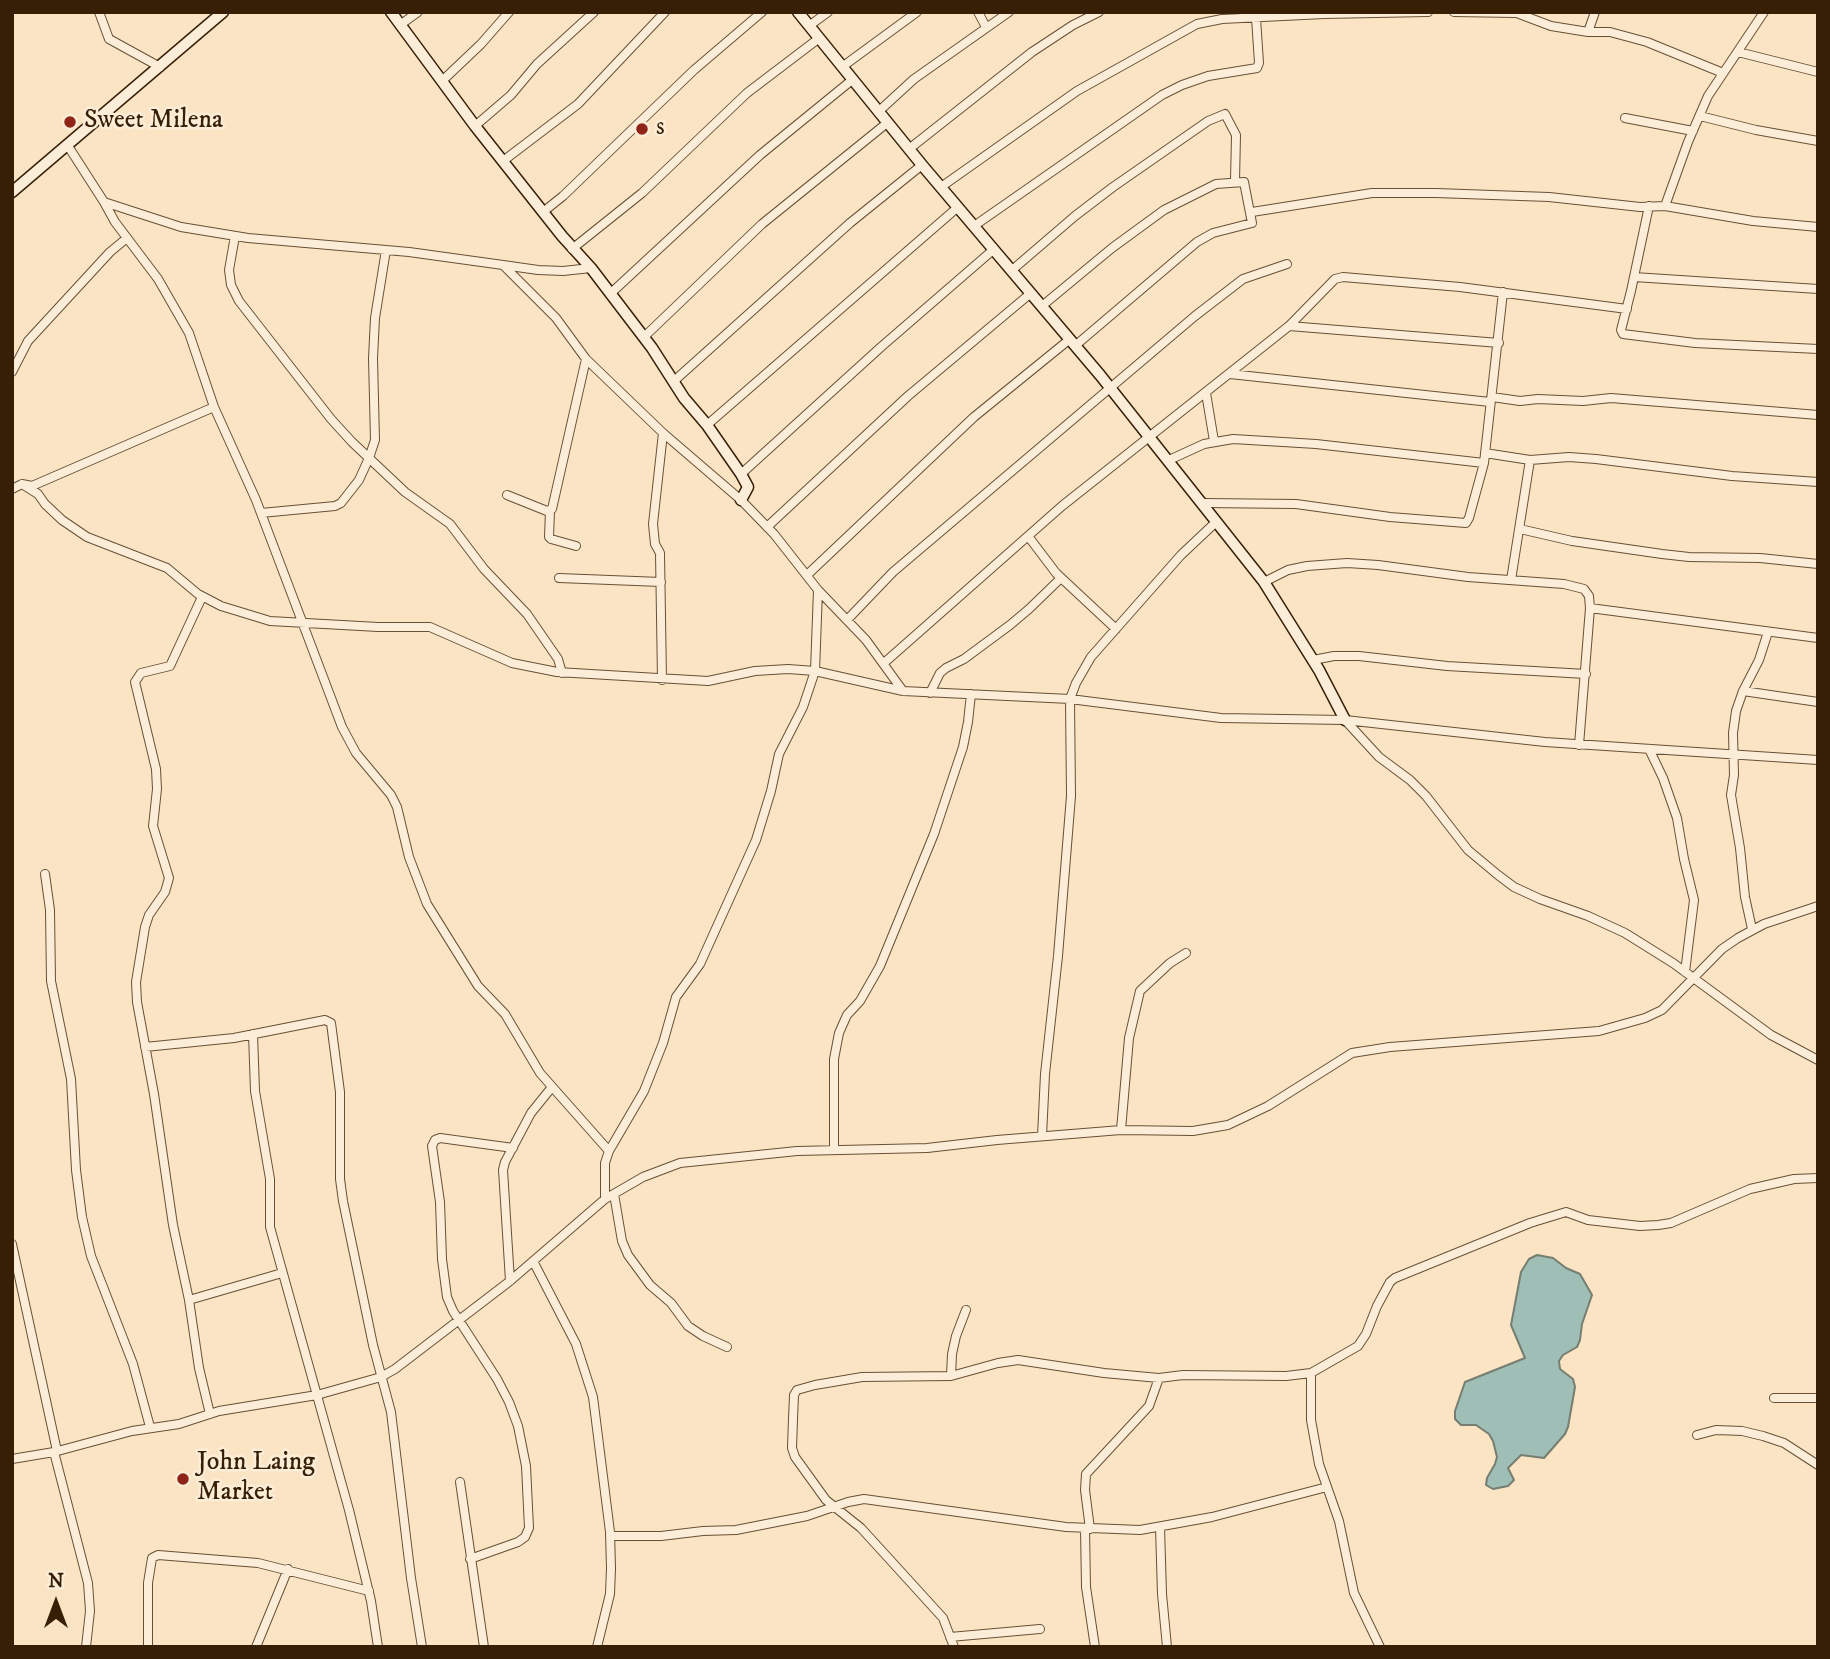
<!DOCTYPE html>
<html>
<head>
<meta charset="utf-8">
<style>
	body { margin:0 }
	#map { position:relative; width:1830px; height:1659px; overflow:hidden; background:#fbe4c3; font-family:"IM FELL DW Pica",serif }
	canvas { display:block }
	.frame { position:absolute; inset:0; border:14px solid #371f06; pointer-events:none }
	.north { position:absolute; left:21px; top:1568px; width:70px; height:70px; -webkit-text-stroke:5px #fcedd8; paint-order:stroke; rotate:0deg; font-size:19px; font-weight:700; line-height:28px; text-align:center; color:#371f06 }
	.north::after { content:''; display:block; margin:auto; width:24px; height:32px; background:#371f06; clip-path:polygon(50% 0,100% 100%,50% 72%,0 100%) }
</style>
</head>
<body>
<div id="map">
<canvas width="1830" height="1659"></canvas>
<div class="frame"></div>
<div class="north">N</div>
</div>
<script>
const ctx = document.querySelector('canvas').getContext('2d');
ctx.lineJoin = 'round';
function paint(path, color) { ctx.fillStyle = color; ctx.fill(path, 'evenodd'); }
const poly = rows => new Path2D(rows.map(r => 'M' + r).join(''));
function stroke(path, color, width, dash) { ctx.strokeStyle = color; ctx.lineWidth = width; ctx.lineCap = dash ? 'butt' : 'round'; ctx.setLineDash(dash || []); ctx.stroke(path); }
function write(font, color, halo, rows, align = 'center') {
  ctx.font = font + ' "IM FELL DW Pica",serif'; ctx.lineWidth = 5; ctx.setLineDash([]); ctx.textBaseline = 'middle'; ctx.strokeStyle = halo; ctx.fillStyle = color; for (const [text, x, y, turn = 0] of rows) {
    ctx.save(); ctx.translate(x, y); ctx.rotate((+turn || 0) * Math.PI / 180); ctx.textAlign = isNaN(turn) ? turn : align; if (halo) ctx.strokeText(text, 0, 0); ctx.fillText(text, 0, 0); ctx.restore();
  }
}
const water = poly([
	[1537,1255,1553,1258,1566,1268,1580,1274,1592,1295,1582,1324,1580,1340,1577,1347,1563,1355,1559,1361,1560,1369,1573,1379,1575,1387,1568,1427,1565,1434,1544,1458,1521,1455,1508,1468,1514,1480,1508,1486,1493,1489,1486,1485,1487,1478,1495,1464,1497,1457,1493,1441,1489,1434,1476,1425,1461,1425,1455,1419,1455,1411,1465,1382,1525,1358,1511,1325,1521,1272,1529,1259,1537,1255]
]);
paint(water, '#9fbeb6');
stroke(water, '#757e70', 2);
const street = poly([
	[99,12,109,39,160,67],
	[978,12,986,27],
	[1454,12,1515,13],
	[1514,12,1551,26,1588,32,1610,32,1647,42,1723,73],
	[400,25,418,12],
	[809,26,828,12],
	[1588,32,1595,12],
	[1738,52,1818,72],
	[842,67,917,12],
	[442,81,481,44,509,12],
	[878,112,914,79,1009,12],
	[1700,116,1756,130,1818,141],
	[1625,118,1693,131],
	[475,126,511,95,537,64,594,12],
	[68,146,104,202,181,227,248,238,409,252,503,265,556,318,586,359,663,433,741,500,774,534,818,590,815,671,803,707,779,754,771,791,756,840,700,964,676,997,663,1043,644,1091,609,1151,605,1163,605,1199],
	[909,149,1032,52,1073,25,1099,12],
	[503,161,578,104,665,12],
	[941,187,1077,91,1197,24,1222,19,1324,14,1428,12],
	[104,202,115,222,158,279,189,333,214,407,256,500,342,727,356,753,391,795,397,807,409,857,427,904,478,986,505,1014,540,1073,609,1151],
	[1649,206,1631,291,1621,330,1623,334,1695,343,1818,349],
	[1665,206,1688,142,1708,96,1764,12],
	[543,212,563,196,694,70,762,12],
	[1252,212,1372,193,1436,193,1549,197,1640,207,1665,206,1753,221,1818,227],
	[974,226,1162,95,1182,85,1208,76,1257,68,1259,63,1256,18],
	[235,236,229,270,231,285,239,301,331,419,352,442,405,492,450,524,484,569,527,614,558,659,562,673],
	[572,249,642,193,747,93,818,39],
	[503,265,538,270,563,271,591,268],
	[1011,271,1075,216,1113,187,1208,121,1225,114,1236,135,1235,181],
	[1634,277,1818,289],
	[610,294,760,155,852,80],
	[1042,306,1112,248,1164,210,1216,184,1244,182,1252,223,1213,233,1197,242,1076,345],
	[1289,326,1499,343],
	[644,337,762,224,887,123],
	[12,372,28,341,110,252,127,238],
	[1230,374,1490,402],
	[674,381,850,223,922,165],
	[1206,393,1214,441],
	[1492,397,1520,401,1538,399,1583,401,1611,398,1818,415],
	[707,425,958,207],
	[1485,453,1530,460,1569,457,1596,459,1732,476,1818,482],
	[1169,460,1204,444,1233,439,1316,444,1484,463],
	[741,474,881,347,993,250],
	[22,484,38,494,45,504,62,520,87,537,167,568,198,594,221,606,270,621,378,627,430,627,512,663,557,672,708,681,755,671,788,669,815,671,903,691,1070,699,1221,718,1345,720,1545,742,1818,760],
	[12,489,22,484,32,486,214,407],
	[507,495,547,511,552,509,586,359],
	[1203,503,1296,504,1390,517,1466,523,1469,518,1484,463,1503,292],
	[550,511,549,537,551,539,576,546],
	[261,513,335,506,341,503,359,480,369,458,375,440,373,358,375,318,386,250],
	[767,527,908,396,1031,293],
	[1520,529,1572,541,1662,554,1689,557,1760,558,1818,564],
	[1028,536,1056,573,1116,629],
	[807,575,974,417,1070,339],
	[559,578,661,582],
	[1511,580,1530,460],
	[1264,582,1288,570,1307,566,1347,563,1378,565,1468,577,1564,584,1584,589,1589,596,1590,608,1579,745],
	[818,590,866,640,903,691],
	[202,597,170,666,141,673,135,682,156,769,157,789,153,826,169,878,165,892,149,915,145,927,136,982,137,1002,154,1094,173,1225,189,1300,199,1368,210,1414],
	[1590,608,1818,638],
	[847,620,893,572,1195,316,1243,279,1287,264],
	[1313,660,1334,656,1359,656,1447,666,1586,674],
	[884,663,1062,506,1289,326,1335,279,1343,277,1460,287,1627,309],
	[662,680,660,553,655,544,653,524,663,433],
	[1743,691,1818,702],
	[930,693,940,673,946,668,964,659,1010,625,1029,609,1061,578],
	[1345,720,1379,757,1410,780,1426,796,1468,850,1498,875,1514,887,1540,899,1588,916,1625,933,1673,963,1771,1035,1818,1060],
	[1649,749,1663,778,1677,818,1684,859,1694,900,1685,972],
	[45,874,50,910,51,981,71,1079,76,1170,82,1217,91,1256,133,1364,150,1427],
	[1752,929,1745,897,1740,848,1731,795,1734,775,1733,733,1736,711,1743,691,1759,660,1768,632],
	[253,1034,255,1091,270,1179,270,1227,349,1510,371,1601,378,1647],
	[145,1047,234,1038,325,1020,331,1023,340,1092,340,1179,343,1201,373,1345,391,1412,411,1578,422,1647],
	[1121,1130,1129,1038,1140,991,1170,963,1186,953],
	[1042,1136,1045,1074,1058,956,1071,796,1070,699,1076,683,1091,657,1181,555,1216,522],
	[834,1149,834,1059,839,1033,847,1015,860,1001,880,966,934,834,963,747,968,722,971,694],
	[614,1194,622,1241,628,1255,650,1285,671,1303,688,1326,703,1336,727,1347],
	[12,1244,57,1451],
	[533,1261,576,1344,593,1397,610,1532,611,1568,610,1594,597,1647],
	[510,1281,503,1170,505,1162,531,1113,552,1087],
	[189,1300,282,1273],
	[1311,1373,1311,1420,1319,1464,1339,1521,1354,1593,1380,1647],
	[951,1376,952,1354,956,1336,966,1310],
	[1774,1398,1818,1398],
	[1697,1435,1716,1430,1742,1431,1763,1436,1784,1443,1818,1465],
	[54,1452,88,1583,90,1611,86,1647],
	[12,1459,54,1452,132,1431,179,1424,219,1411,317,1395,381,1377,395,1369,510,1281,605,1199,643,1177,680,1163,797,1151,927,1148,997,1140,1121,1130,1193,1131,1228,1125,1268,1106,1352,1053,1390,1047,1599,1031,1645,1018,1662,1010,1722,949,1738,938,1764,924,1818,906],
	[460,1482,484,1647],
	[1160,1527,1162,1594,1167,1647],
	[1085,1528,1086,1587,1095,1647],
	[1090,1529,1085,1490,1086,1474,1149,1406,1159,1378],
	[610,1536,661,1536,703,1531,736,1530,807,1516,848,1502,864,1499,1066,1527,1140,1530,1212,1517,1327,1487],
	[470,1559,518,1542,525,1537,529,1528,526,1466,518,1426,509,1402,497,1379,453,1311,447,1297,442,1259,440,1202,432,1146,435,1140,440,1138,513,1148],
	[950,1637,1040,1629],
	[148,1647,148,1583,152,1558,158,1555,258,1563,369,1591],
	[256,1647,288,1569],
	[954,1647,943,1618,861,1528,826,1500,795,1457,792,1448,793,1419,794,1395,797,1390,815,1385,862,1377,951,1376,998,1363,1018,1360,1104,1373,1159,1378,1183,1375,1286,1376,1311,1373,1358,1346,1366,1334,1377,1306,1390,1282,1395,1278,1530,1223,1566,1212,1588,1220,1640,1226,1658,1225,1671,1223,1750,1189,1794,1179,1818,1178]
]);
const secondary = poly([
	[391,12,475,126,562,236,591,268,652,348,684,398,707,425,741,474,748,487,741,500],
	[798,12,922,165,1100,375,1264,582,1319,670,1345,720],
	[12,192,223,12]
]);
stroke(street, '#685035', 10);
stroke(secondary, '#371f06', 13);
stroke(street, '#fcedd8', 8);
stroke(secondary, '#fcedd8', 10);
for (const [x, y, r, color] of [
	[70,122,7,"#8f2418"],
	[642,129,7,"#8f2418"],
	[183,1479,7,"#8f2418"]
]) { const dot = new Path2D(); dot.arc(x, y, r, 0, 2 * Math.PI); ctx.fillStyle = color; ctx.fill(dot); stroke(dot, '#fcedd8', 2.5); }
write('26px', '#371f06', '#fcedd8', [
	["Sweet Milena",84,122],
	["s",656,129],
	["John Laing",197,1464],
	["Market",197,1494]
], 'left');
</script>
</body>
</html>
